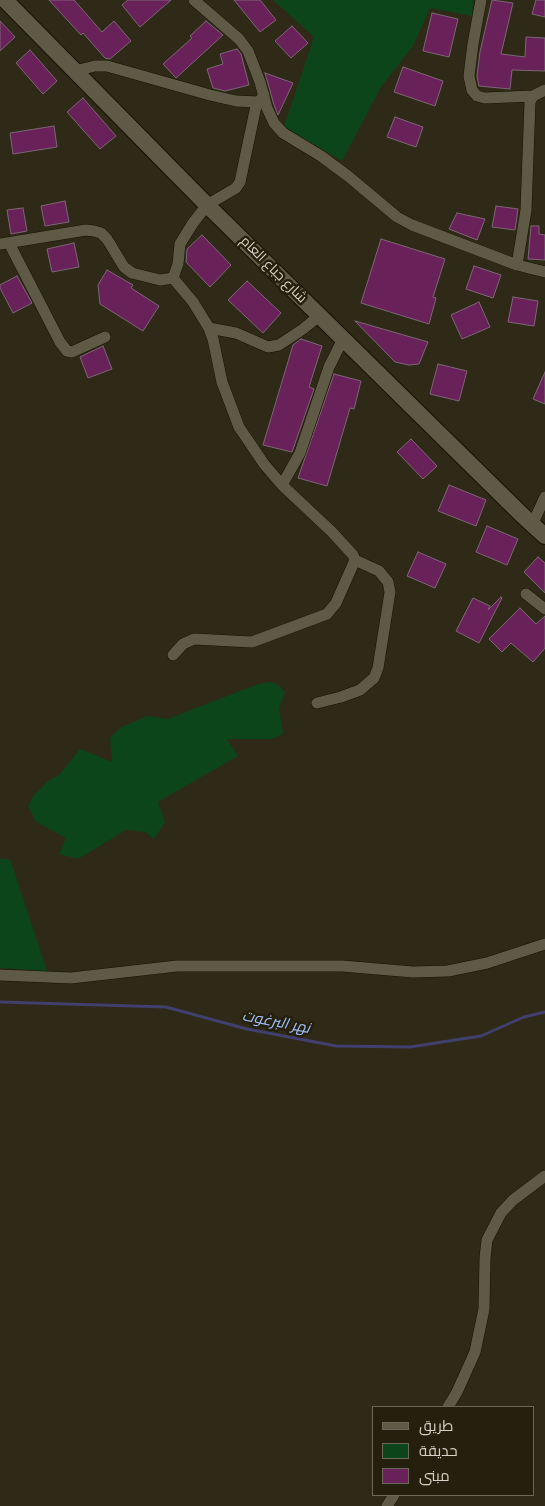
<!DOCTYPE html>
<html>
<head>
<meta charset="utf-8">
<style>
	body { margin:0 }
	#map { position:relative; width:545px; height:1506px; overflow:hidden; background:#2f2a17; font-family:"Nunito Sans",Cairo,sans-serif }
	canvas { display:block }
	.legend { position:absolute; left:372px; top:1406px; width:162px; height:90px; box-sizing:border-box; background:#25200d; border:1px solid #6b6857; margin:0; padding:6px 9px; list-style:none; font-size:15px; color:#d5d3c7 }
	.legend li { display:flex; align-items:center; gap:10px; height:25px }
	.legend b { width:25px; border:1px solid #6b6857 }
</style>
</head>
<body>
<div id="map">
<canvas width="545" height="1506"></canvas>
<ul class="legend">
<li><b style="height:6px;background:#5f5a45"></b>طريق</li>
<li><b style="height:14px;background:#0c4519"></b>حديقة</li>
<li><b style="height:14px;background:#69215a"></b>مبنى</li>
</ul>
</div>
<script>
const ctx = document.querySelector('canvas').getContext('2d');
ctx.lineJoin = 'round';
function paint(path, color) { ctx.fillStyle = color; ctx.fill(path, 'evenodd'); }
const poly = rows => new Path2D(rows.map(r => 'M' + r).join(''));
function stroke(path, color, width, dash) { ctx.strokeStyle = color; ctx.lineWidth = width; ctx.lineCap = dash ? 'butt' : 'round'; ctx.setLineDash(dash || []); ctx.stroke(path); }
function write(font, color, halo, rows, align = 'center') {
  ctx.font = font + ' "Nunito Sans",Cairo,sans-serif'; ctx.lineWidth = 5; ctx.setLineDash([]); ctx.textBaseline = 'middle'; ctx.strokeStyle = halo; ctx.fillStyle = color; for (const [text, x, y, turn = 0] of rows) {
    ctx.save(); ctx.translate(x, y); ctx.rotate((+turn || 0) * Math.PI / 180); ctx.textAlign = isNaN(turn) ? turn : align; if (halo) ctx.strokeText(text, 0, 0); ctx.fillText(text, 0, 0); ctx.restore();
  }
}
paint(poly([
	[273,0,473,0,472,16,430,8,413,46,381,87,342,161,284,127,314,37],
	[270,682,278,685,285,692,279,709,283,734,271,739,227,739,238,756,158,802,165,822,154,839,145,832,126,830,78,859,59,854,66,838,36,822,28,806,34,795,48,781,60,774,80,749,112,762,110,738,121,727,148,716,168,719,258,684],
	[0,859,10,859,47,971,0,968]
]), '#0c4519');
stroke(poly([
	[0,1002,166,1007,247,1029,336,1046,410,1047,481,1036,524,1017,545,1012]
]), '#413f6d', 3);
const building = poly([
	[49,0,74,0,102,32,114,21,131,41,110,59,105,58,83,33,81,35,49,0],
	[128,0,171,0,140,27,122,5,128,0],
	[234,0,260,0,276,20,260,32,234,0],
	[492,0,513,3,501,54,525,57,526,37,545,38,545,71,512,70,510,89,479,86,477,76,480,52,492,0],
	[536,0,545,0,545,17,532,14,536,0],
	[432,13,458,19,449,57,423,51,432,13],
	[0,21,15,37,0,51,0,21],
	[206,21,223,35,176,78,163,64,192,38,190,36,206,21],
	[292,26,308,43,291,58,275,41,292,26],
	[237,49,241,54,249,85,225,91,213,88,207,69,223,64,220,54,237,49],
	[30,50,57,81,43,94,16,63,30,50],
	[403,67,443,81,435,106,394,92,403,67],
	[265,73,293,83,278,115,274,105,265,73],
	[83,98,116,136,100,149,67,112,83,98],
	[395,117,423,127,416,147,387,137,395,117],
	[54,126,57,147,13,154,10,133,54,126],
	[65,201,69,222,45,226,41,206,65,201],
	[496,206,518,209,515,230,492,227,496,206],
	[23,208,27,231,11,234,7,210,23,208],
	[457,213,485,219,477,240,449,229,457,213],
	[531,226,539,226,539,234,545,235,545,260,528,259,531,226],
	[202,235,231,265,210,287,186,262,187,249,202,235],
	[381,239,445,259,433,297,436,298,429,324,361,303,381,239],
	[74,243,79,267,52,272,47,249,74,243],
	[474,266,501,275,493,298,466,289,474,266],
	[107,270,133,285,131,288,159,306,143,331,100,304,98,285,107,270],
	[17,276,32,303,13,313,0,288,0,285,17,276],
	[247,281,281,313,263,333,228,300,247,281],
	[513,297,538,301,534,326,508,322,513,297],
	[479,302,490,327,462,339,451,315,479,302],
	[355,321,428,342,419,364,409,365,395,362,355,321],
	[301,339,322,346,309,387,314,389,292,452,263,445,293,345,301,339],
	[103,346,112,369,88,378,80,357,103,346],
	[438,364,467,371,459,401,430,394,438,364],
	[545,372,545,404,533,399,545,372],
	[334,374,361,381,354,409,350,408,327,486,298,478,334,374],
	[411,439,437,466,423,479,397,452,411,439],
	[449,485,486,500,476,526,438,511,449,485],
	[487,526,518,539,507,565,476,552,487,526],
	[418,552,446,564,435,588,407,576,418,552],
	[538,557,545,563,545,593,524,572,538,557],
	[501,597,502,598,479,643,456,631,473,598,490,606,488,610,501,597],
	[520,608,536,624,545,616,545,648,533,662,511,643,502,652,489,639,520,608]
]);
paint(building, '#69215a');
stroke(building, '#7c6775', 1);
const minor = poly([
	[194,0,239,39,248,51,260,82,267,108,274,123,283,133,321,156,348,176,397,217,412,225,517,265,545,272],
	[481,0,473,44,469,76,472,90,477,96,485,98,533,96],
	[75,71,95,66,107,66,210,95,236,101,258,102],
	[9,243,60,342,67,351,72,352,105,337],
	[0,244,86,230,94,231,101,233,107,239,124,267,132,273,160,280,173,278,178,264,180,244,193,223,207,205,236,188,240,182,256,106,264,95],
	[517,265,526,210,530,102,533,96,545,90],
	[209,328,236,333,268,347,279,345,303,329,319,316],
	[282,485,300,453,329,367,343,339],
	[532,525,545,497],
	[526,594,545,609],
	[173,655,183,644,194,639,252,642,327,614,336,603,355,560,353,555,332,532,282,485,264,464,239,427,222,382,213,339,209,328,193,302,173,278],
	[317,703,341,697,360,690,374,678,378,668,390,592,388,582,379,571,355,560],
	[0,975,71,978,177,966,342,966,413,972,448,971,487,963,545,944],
	[448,1407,457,1392,475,1352,484,1309,485,1258,487,1240,501,1213,513,1200,545,1176],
	[387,1506,394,1495]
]);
const secondary = poly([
	[5,0,207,205,521,514,545,536]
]);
stroke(minor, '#171202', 12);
stroke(secondary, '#171202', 18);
stroke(minor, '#5f5a45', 11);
stroke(secondary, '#5f5a45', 16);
write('14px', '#d5d3c7', '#25200d', [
	["شارع جباع العام",273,270,45]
]);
write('italic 15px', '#a3c1fe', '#25200d', [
	["نهر البرغوت",276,1023,11]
]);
</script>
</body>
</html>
